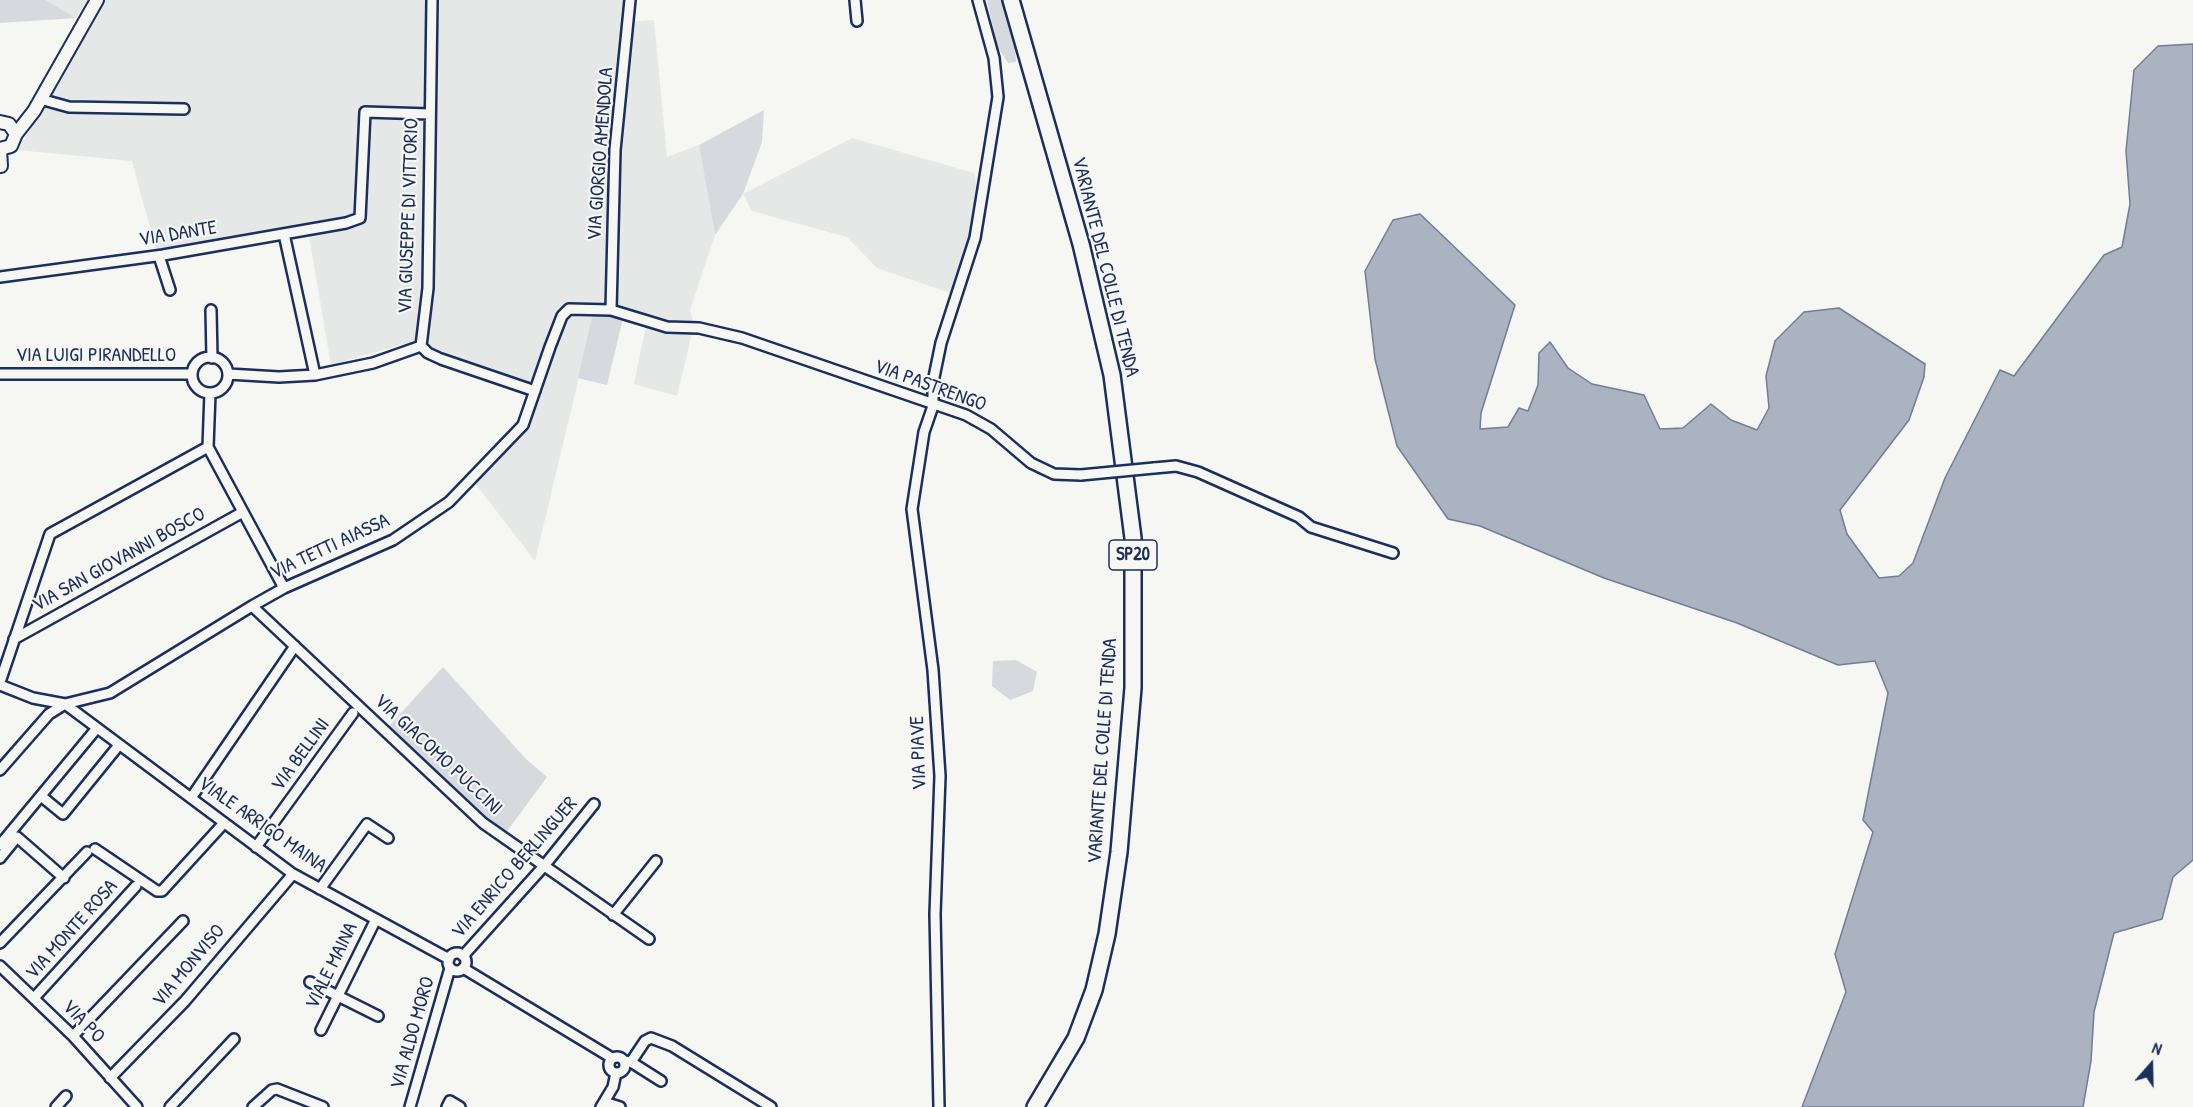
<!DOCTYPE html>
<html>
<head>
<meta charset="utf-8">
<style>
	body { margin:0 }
	#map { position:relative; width:2193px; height:1107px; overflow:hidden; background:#f6f6f2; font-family:"Patrick Hand",sans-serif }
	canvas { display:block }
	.north { position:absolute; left:2121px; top:1035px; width:60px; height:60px; -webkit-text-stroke:4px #f6f6f2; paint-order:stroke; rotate:20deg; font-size:16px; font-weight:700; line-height:24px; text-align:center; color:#1b2f5e }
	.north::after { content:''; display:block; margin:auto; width:21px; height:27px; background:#1b2f5e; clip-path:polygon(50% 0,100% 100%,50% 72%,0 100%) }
</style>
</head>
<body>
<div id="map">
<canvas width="2193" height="1107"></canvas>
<div class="north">N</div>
</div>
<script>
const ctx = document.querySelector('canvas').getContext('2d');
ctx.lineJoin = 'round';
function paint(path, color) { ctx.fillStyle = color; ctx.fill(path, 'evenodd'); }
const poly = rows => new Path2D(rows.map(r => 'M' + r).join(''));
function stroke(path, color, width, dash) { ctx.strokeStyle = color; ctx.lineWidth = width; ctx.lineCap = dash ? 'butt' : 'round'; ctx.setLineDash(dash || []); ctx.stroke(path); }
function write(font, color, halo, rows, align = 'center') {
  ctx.font = font + ' "Patrick Hand",sans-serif'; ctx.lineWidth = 4.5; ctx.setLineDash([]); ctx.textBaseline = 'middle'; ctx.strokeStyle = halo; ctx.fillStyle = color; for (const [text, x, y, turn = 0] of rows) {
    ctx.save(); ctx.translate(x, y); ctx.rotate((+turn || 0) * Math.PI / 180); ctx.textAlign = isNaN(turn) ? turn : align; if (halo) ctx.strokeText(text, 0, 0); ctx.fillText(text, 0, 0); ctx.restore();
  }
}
paint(poly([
	[45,0,87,0,76,18],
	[104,0,625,0,626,22,654,20,667,157,699,145,715,235,690,310,694,325,677,396,634,384,646,326,623,318,594,314,535,561,474,482,525,430,536,394,404,344,331,365,309,236,156,250,132,161,18,150],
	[852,138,974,173,979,197,974,230,953,294,877,268,847,237,752,211,743,194]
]), '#e6e7e7');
paint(poly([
	[0,0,45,0,76,18,0,23],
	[987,0,1004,0,1015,40,1016,62,1008,63,997,46],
	[764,110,762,142,743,194,715,235,699,145],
	[593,313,623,318,607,385,578,378],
	[1016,660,1037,672,1033,691,1010,700,992,686,993,661],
	[443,667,526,759,547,777,505,834,389,726]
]), '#d6d9dd');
const water = poly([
	[2193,44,2193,860,2173,877,2162,919,2114,933,2094,1012,2091,1061,2083,1107,1802,1107,1846,992,1835,954,1873,832,1863,820,1888,693,1875,661,1838,665,1737,623,1604,578,1480,526,1448,519,1397,446,1375,359,1365,271,1393,220,1420,214,1515,305,1481,413,1480,429,1508,427,1519,408,1528,411,1538,385,1539,353,1550,342,1568,368,1592,384,1644,395,1660,429,1683,428,1711,404,1731,420,1757,430,1769,408,1766,376,1775,341,1804,312,1839,308,1925,364,1924,377,1909,420,1840,510,1847,534,1879,578,1899,576,1913,563,1945,478,2000,370,2014,376,2104,255,2122,247,2130,204,2126,151,2134,70,2158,46,2193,44]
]);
paint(water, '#abb2c0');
stroke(water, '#717e99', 1.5);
const minor = poly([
	[432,0,428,288,421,346,428,353,441,359,535,391],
	[855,0,857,21],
	[40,99,69,107,184,109],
	[159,256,170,290],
	[0,277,163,255,346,223,360,218,365,112,430,114],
	[211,310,212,358],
	[611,310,615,150,630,0],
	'192 375a18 18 0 1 1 36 0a18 18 0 1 1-36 0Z',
	[0,374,192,374],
	[228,374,279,377,315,375,284,234],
	[315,375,373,363,421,346],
	[208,447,284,588],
	[208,447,210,393],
	[1154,468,1176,466,1198,472,1299,517,1311,527,1393,553],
	[252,606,483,823,649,939],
	[14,639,243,512],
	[0,682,50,534,208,447],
	[0,685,33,698,65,704,293,874,449,959],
	[0,770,49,714,65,704,110,693,252,606,284,588,393,540,449,502,523,425,550,347,562,316,569,309,611,310,667,327,699,328,742,338,966,415,991,429,1031,463,1054,474,1081,475],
	[41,796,63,814,119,745],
	[191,798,295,646],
	[0,845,97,728],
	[256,847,353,713],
	[95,849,157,891,162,891,224,823],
	[0,858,17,837,64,878],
	[320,889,367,824,388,838],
	[613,915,656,861],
	[0,943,87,852],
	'448 962a9 9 0 1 1 18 0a9 9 0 1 1-18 0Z',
	[463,956,544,866,594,804],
	[0,966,73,1036,137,1107],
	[463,968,612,1058],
	[310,982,378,1016],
	[34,998,136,886],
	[321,1030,376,919],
	[73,1036,183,921],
	'609 1065a8 8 0 1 1 16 0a8 8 0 1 1-16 0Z',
	[624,1061,631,1062,645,1041,651,1038,672,1046,771,1107],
	[631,1062,661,1081],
	[110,1078,185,1001,293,874],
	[604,1102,620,1107],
	[56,1107,66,1096],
	[170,1107,234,1039],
	[253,1107,272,1090,277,1089,323,1107],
	[410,1107,450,968],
	[447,1107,450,1101,460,1107],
	[601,1107,613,1087,616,1073],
	[939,1107,935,914,940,776,933,670,912,509,924,432,933,406,933,382,941,343,975,238,998,97,994,58,978,0]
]);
const tertiary = poly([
	[0,122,9,124,16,134,11,146,0,149,1,166],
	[16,134,34,111,97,0]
]);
const primary = poly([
	[1011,0,1081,244,1112,375,1133,538,1133,688,1119,852,1107,934,1094,990,1076,1038,1035,1107]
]);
stroke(minor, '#1b2f5e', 14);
stroke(tertiary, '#1b2f5e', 16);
stroke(primary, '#1b2f5e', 20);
stroke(minor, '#f6f6f2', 9);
stroke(tertiary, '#f6f6f2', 12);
stroke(primary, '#f6f6f2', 15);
const minorBridge = poly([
	[1081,475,1154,468]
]);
stroke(minorBridge, '#1b2f5e', 14, []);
stroke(minorBridge, '#f6f6f2', 9);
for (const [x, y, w] of [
	[1133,555,48]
]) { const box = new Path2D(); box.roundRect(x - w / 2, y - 15, w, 30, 4.5); ctx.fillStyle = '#f6f6f2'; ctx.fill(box); stroke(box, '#1b2f5e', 1.5); }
write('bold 18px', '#1b2f5e', null, [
	["SP20",1133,555]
]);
write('20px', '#1b2f5e', '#f6f6f2', [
	["VIA GIORGIO AMENDOLA",601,154,-86],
	["VIA GIUSEPPE DI VITTORIO",409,216,-88],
	["VIA DANTE",178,234,-9],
	["VARIANTE DEL COLLE DI TENDA",1105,267,76],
	["VIA LUIGI PIRANDELLO",96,356],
	["VIA PASTRENGO",930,386,20],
	["VIA TETTI AIASSA",330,547,-25],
	["VIA SAN GIOVANNI BOSCO",119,560,-29],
	["VARIANTE DEL COLLE DI TENDA",1103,751,-86],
	["VIA PIAVE",919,753,-92],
	["VIA BELLINI",301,755,-54],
	["VIA GIACOMO PUCCINI",438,755,43],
	["VIALE ARRIGO MAINA",262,825,35],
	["VIA ENRICO BERLINGUER",515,868,-49],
	["VIA MONTE ROSA",72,930,-48],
	["VIA MONVISO",189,966,-50],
	["VIALE MAINA",332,966,-64],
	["VIA PO",83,1022,46],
	["VIA ALDO MORO",413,1033,-74]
]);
</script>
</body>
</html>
